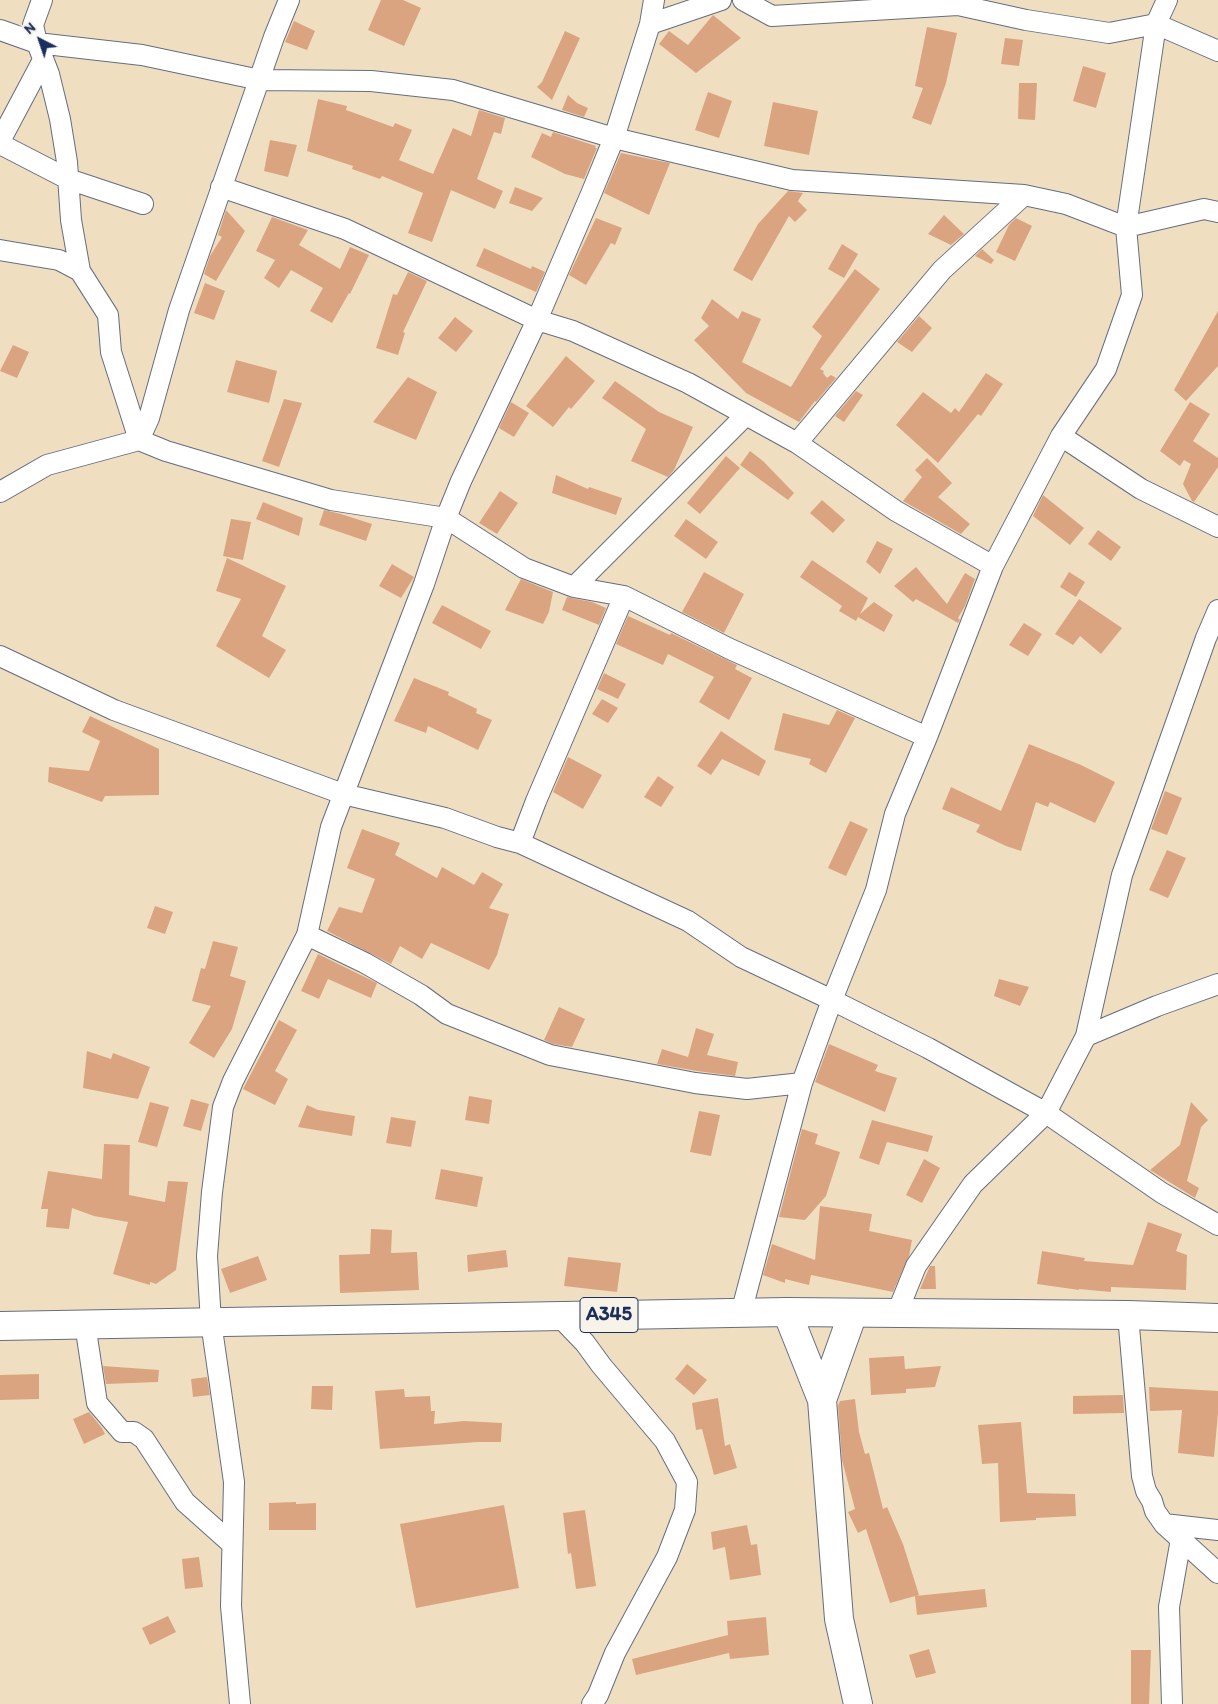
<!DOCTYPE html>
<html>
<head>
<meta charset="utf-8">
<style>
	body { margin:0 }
	#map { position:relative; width:1218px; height:1704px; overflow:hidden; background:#efdfc0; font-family:Itim,sans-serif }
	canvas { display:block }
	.north { position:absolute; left:15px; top:15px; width:50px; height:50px; -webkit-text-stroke:4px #f7f3e8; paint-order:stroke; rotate:319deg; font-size:14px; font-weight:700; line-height:20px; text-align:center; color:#1b2f5e }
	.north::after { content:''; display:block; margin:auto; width:18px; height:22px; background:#1b2f5e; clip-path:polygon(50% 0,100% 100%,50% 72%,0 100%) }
</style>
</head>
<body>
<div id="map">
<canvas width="1218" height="1704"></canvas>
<div class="north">N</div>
</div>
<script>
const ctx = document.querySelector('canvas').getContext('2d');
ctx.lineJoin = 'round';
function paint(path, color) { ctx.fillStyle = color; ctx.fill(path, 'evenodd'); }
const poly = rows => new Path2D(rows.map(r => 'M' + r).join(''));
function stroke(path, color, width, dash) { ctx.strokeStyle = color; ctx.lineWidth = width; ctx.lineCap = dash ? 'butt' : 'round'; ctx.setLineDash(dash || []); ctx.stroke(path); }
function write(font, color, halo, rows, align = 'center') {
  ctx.font = font + ' Itim,sans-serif'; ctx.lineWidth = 5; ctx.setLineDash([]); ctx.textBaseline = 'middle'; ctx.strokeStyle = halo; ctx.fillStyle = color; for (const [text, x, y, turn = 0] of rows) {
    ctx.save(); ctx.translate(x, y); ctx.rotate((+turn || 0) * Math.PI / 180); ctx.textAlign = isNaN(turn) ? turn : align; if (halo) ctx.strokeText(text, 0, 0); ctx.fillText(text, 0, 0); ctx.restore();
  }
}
paint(poly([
	[381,0,403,0,421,8,404,46,368,30],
	[713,15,741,38,696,73,659,44,669,31,688,45],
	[294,21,315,31,307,50,285,42],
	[927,27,957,33,946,83,931,125,912,118,923,88,915,86],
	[565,31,580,38,552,100,537,87,542,82],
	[1005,38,1023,40,1019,66,1001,64],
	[1083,66,1106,73,1096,108,1073,101],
	[1019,83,1037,83,1035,120,1018,119],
	[708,92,732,101,719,138,695,130],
	[568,95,577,103,588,108,584,117,562,110],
	[318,99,347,106,346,110,393,127,395,123,412,130,399,160,433,174,453,128,471,136,479,110,505,118,501,134,494,132,477,179,503,191,495,209,451,190,432,242,408,233,423,193,382,176,380,179,352,169,353,166,307,151],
	[773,102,818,111,809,155,764,146],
	[553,132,596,146,595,148,597,148,584,179,565,174,531,157,542,133,551,137],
	[270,140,297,145,288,177,264,171],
	[621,153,670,163,649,215,604,193],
	[515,187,543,198,532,211,509,203],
	[788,191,803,193,798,201,807,210,795,222,789,216,752,281,733,270,758,224],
	[226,210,245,231,216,281,204,274,210,256,222,237,218,235],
	[944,215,964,234,951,245,928,234],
	[272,217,308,230,299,245,340,269,350,247,369,255,350,294,349,293,332,323,310,311,323,288,291,270,279,288,264,278,275,260,256,251],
	[596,218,622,228,615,245,611,243,586,285,569,275],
	[1016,218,1032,226,1015,261,996,252,1009,225],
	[842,244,858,254,844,278,828,269],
	[484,248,531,269,532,266,545,272,536,292,476,266],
	[982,249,994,260,991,264,975,256],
	[855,269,880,289,820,369,824,371,823,373,827,378,831,375,836,378,816,402,815,401,799,422,746,393,694,340,709,326,701,318,712,299,738,319,742,311,761,319,742,362,791,387,822,336,812,327],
	[408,272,427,281,403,332,405,333,398,355,376,348,393,294,397,295],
	[205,283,225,291,214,320,194,313],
	[1218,311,1218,366,1186,401,1174,390],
	[919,316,932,328,912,352,897,342],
	[455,317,473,331,456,352,438,338],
	[13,345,29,352,17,378,0,371],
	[566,356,595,381,571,409,569,407,553,427,526,406],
	[236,360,277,371,269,403,227,392],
	[986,373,1003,384,981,416,978,414,938,463,896,425,923,392,951,413,955,408,959,412],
	[408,377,437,392,416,440,373,422],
	[615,381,659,412,693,427,674,470,668,477,631,461,646,429,602,398],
	[856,391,863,395,844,422,835,416],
	[284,399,302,403,279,467,262,461],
	[511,402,529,413,514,437,499,428],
	[1190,402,1210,414,1193,441,1218,458,1218,467,1194,502,1192,501,1183,484,1191,464,1184,460,1180,466,1160,451],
	[750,451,763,461,794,493,788,500,740,465],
	[726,456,740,468,700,514,687,503],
	[927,458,952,483,938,497,970,524,961,534,903,501,922,477,915,470],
	[556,475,588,489,589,487,622,498,616,515,552,493],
	[500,491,518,503,497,534,479,523],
	[1043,495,1084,528,1070,545,1033,516],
	[822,500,845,520,833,533,810,513],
	[263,502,303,518,299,536,256,519],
	[324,510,341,514,372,524,366,541,319,525],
	[231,519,251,522,243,560,223,556],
	[686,519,718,542,706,559,674,536],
	[1098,530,1121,547,1111,561,1088,544],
	[877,541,893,549,880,574,866,562],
	[227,558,286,586,262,636,286,650,269,678,216,646,241,599,216,591],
	[812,560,868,598,860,614,874,602,893,615,884,632,858,617,856,621,839,611,842,606,800,577],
	[392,564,414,577,401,598,379,586],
	[916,567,947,604,965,573,975,579,965,606,958,618,960,620,958,623,916,599,913,602,894,586],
	[704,572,744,594,724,633,682,612],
	[1069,572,1085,582,1076,597,1060,587],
	[521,579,553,592,549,612,543,624,505,610],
	[567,597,592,602,606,608,599,625,562,610],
	[1079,599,1122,628,1101,654,1080,636,1073,645,1055,634],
	[442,605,491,631,481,649,432,623],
	[628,616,670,635,671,633,737,665,735,669,752,678,729,720,699,702,714,677,668,654,663,665,616,644],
	[1024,623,1042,634,1028,656,1009,645],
	[604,673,626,684,618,699,597,689],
	[414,678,449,692,448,695,477,709,476,713,492,720,478,750,428,726,426,733,394,721],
	[602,699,618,708,608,723,592,714],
	[837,710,855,718,826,773,809,764,811,759,774,750,783,713,829,725],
	[90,716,159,749,159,795,105,796,102,802,48,782,49,767,89,771,100,741,82,732],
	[721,731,766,761,759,776,722,759,711,775,697,766],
	[1029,744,1081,765,1115,782,1095,823,1050,802,1048,807,1036,802,1021,851,1006,846,976,832,980,825,942,809,951,787,1001,811],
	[568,757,602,775,583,809,553,792],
	[658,776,674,787,661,807,644,797],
	[1165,791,1182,798,1167,835,1151,829],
	[850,821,868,829,846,876,828,868],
	[362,829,400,843,395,855,437,878,442,867,474,885,482,872,503,884,489,908,509,914,497,955,489,970,431,943,422,959,400,946,391,964,327,931,339,907,362,913,375,879,347,868],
	[1167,850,1186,858,1168,898,1149,890],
	[155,906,173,912,165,934,147,928],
	[213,941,238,947,230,976,246,981,232,1029,214,1058,189,1043,211,1006,192,1001,201,968,205,969],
	[318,954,377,983,371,998,328,979,319,999,301,991],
	[999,979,1029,987,1020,1006,994,996],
	[559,1007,585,1019,572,1047,553,1044,544,1040],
	[279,1020,297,1030,275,1071,288,1079,275,1105,243,1089],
	[696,1028,714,1034,707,1055,738,1062,735,1076,697,1071,657,1064,662,1049,688,1057],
	[829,1044,878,1065,875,1071,897,1078,885,1112,815,1082],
	[87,1051,111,1059,113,1053,150,1067,138,1099,83,1088],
	[469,1096,492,1100,489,1124,465,1120],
	[191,1099,209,1104,201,1131,183,1126],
	[150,1102,169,1107,157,1147,138,1142],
	[1191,1102,1208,1120,1198,1130,1201,1127,1187,1181,1199,1188,1195,1198,1150,1170,1180,1145],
	[307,1105,318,1110,355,1116,352,1136,298,1127],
	[699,1111,720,1115,711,1156,690,1152],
	[391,1117,416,1121,411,1147,386,1143],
	[872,1120,933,1136,928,1152,887,1142,879,1165,859,1158],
	[802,1129,818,1134,815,1144,840,1152,826,1196,805,1220,779,1217],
	[104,1144,130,1145,129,1195,165,1202,168,1181,188,1182,176,1270,156,1284,150,1282,150,1285,113,1274,128,1222,94,1216,72,1208,69,1229,46,1227,48,1209,41,1209,48,1171,102,1179],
	[924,1159,940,1168,922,1203,906,1195],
	[441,1169,483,1177,477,1207,435,1199],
	[820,1206,872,1214,869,1231,912,1240,909,1256,893,1292,811,1275,809,1285,785,1279,785,1283,763,1275,772,1244,815,1260],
	[1148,1222,1182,1234,1176,1251,1187,1255,1186,1290,1111,1287,1111,1292,1079,1289,1079,1290,1037,1284,1042,1251,1085,1258,1084,1261,1133,1265],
	[371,1229,392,1230,391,1253,417,1252,419,1290,340,1293,339,1255,370,1254],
	[506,1250,508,1267,468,1272,467,1255],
	[258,1256,267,1280,230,1293,221,1269],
	[568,1257,621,1263,617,1292,564,1286],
	[930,1266,935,1266,936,1289,920,1289],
	[904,1356,905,1369,941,1366,935,1387,906,1389,906,1393,871,1395,869,1358],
	[687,1364,707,1380,694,1395,675,1379],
	[103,1366,159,1370,158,1382,106,1384],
	[39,1374,39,1399,0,1400,0,1375],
	[207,1377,210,1395,193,1397,191,1379],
	[312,1386,333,1386,332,1410,311,1409],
	[1149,1387,1218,1391,1218,1413,1214,1457,1178,1453,1182,1410,1150,1411],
	[404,1389,405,1397,430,1396,431,1411,435,1411,434,1424,464,1421,502,1423,501,1442,478,1442,380,1449,375,1391],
	[1123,1395,1124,1413,1073,1414,1073,1396],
	[718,1398,725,1446,730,1444,737,1468,714,1475,702,1429,696,1430,692,1403],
	[855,1399,859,1432,865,1454,869,1453,883,1509,887,1507,903,1544,919,1595,890,1603,866,1529,858,1533,848,1512,855,1509,842,1460,838,1406,840,1401],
	[89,1412,102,1428,105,1434,84,1444,73,1419],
	[1021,1422,1027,1493,1075,1494,1076,1516,1036,1518,1036,1520,1000,1522,998,1463,982,1464,978,1425],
	[296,1502,296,1504,316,1503,316,1530,269,1530,269,1503],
	[504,1505,519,1588,416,1608,400,1524],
	[585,1510,596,1586,576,1589,571,1553,568,1554,563,1513],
	[747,1525,751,1545,757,1544,761,1575,730,1580,725,1547,713,1550,711,1532],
	[199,1557,203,1587,185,1589,182,1559],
	[985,1589,987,1607,917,1615,915,1596],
	[168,1616,176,1632,150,1645,142,1628],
	[766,1617,769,1655,730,1659,729,1653,636,1675,632,1659,728,1635,727,1621],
	[929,1649,936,1673,916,1678,909,1655],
	[1131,1650,1151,1650,1149,1704,1131,1704]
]), '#dba481');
const minor = poly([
	[42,0,33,25,37,43,49,74,60,119,67,162,71,220,80,271],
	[743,0,772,16,958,5,1026,20,1109,33,1156,24,1218,51],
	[650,24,654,0],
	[0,30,37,43,142,55,260,80,371,81,453,90,614,138,792,180,1024,195,1066,204,1126,227,1204,209,1218,212],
	[0,141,43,60],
	[0,144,68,179,143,204],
	[221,187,345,229,537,320,573,331,688,383,797,443,896,511,993,566],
	[0,250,59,260,80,271,108,315,111,352,139,440],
	[1061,436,1141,489,1218,527],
	[139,440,149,418,179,310,274,37,289,0],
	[797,443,942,270,1024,195],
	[0,492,47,465,139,440,166,451,331,500,446,518,524,568,574,587,624,596,730,649,927,737],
	[574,587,746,415],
	[0,656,114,710,343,794,445,818,497,837,520,843,688,921,741,957,832,1000,928,1048,1046,1113,1162,1193,1218,1225],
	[520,843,536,801,624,596],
	[307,935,365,963,421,995,447,1014,550,1055,695,1083,747,1089,802,1083],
	[1086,1036,1157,1006,1218,984],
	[741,1313,802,1083,832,1000,876,890,895,814,927,737,993,566,1061,436,1106,369,1132,295,1126,227,1156,24,1167,0],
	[897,1313,916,1266,973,1184,1046,1113,1086,1036,1122,875,1206,638,1218,610],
	[1128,1315,1142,1476,1146,1491,1152,1501,1155,1511,1164,1524,1218,1573],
	[559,1316,585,1343,601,1365,665,1441,687,1482,685,1510,667,1557,615,1653,598,1695,592,1704],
	[85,1324,97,1403,122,1432,134,1432,144,1439,185,1502,232,1544],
	[1164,1524,1218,1530],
	[240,1704,231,1606,234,1482,211,1322,207,1256,212,1192,223,1107,233,1081,307,935,331,827,424,584,446,518,461,481,537,320,591,194,614,138,650,24,721,0],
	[1172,1704,1169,1607,1181,1539]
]);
const primary = poly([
	[787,1312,822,1400,839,1619,858,1704],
	[822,1400,853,1313]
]);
const trunk = poly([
	[0,1326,787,1312,1128,1315,1218,1318]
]);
stroke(minor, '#656d80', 22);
stroke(primary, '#656d80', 30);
stroke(trunk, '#656d80', 30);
stroke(minor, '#fff', 20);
stroke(primary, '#fff', 28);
stroke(trunk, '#fff', 28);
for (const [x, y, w] of [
	[609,1315,58]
]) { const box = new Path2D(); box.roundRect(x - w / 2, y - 17.5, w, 35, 4); ctx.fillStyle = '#f7f3e8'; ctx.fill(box); stroke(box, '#1b2f5e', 1); }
write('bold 20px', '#1b2f5e', null, [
	["A345",609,1315]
]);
</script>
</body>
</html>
